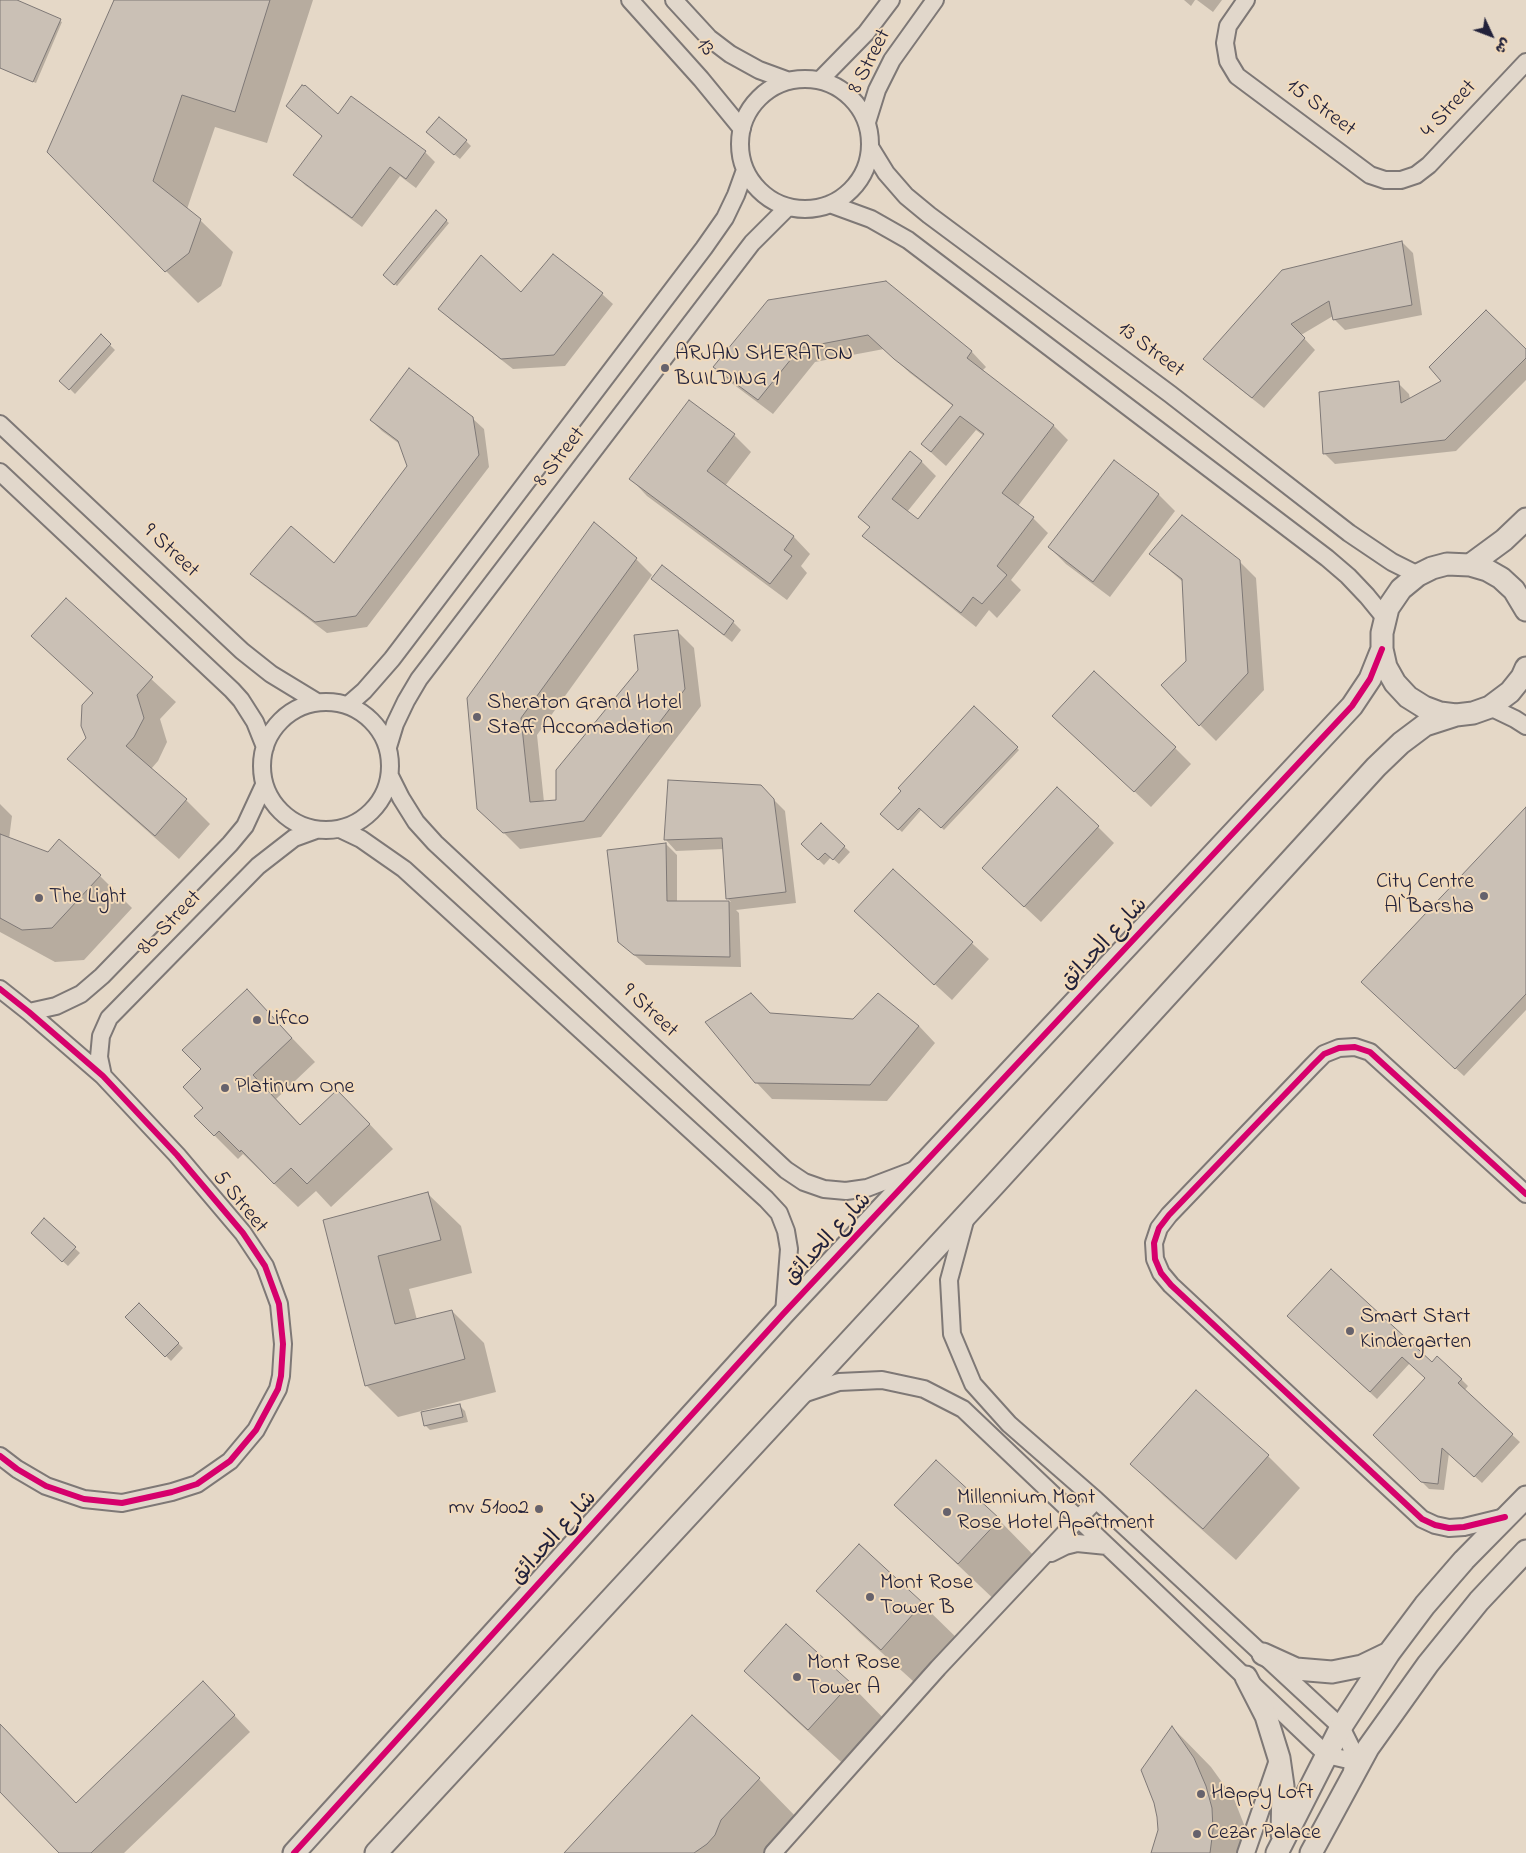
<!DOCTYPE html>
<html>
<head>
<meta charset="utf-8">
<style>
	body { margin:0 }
	#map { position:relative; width:1526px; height:1853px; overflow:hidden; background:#e5d8c7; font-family:"Indie Flower","Playpen Sans Arabic",sans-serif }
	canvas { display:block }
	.north { position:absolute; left:1466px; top:10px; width:50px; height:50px; -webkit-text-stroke:4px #f2daba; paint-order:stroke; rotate:133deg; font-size:14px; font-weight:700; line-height:20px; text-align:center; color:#22223b }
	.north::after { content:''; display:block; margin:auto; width:18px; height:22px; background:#22223b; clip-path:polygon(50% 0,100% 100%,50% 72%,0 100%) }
</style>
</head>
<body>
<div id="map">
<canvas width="1526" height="1853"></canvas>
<div class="north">ش</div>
</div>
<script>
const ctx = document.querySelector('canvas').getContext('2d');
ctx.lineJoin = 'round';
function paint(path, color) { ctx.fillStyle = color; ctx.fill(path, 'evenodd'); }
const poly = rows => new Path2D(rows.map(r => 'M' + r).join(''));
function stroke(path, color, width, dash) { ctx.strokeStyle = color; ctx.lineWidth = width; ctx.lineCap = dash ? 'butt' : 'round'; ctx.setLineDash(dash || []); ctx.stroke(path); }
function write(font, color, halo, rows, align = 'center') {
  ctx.font = font + ' "Indie Flower","Playpen Sans Arabic",sans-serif'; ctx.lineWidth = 4; ctx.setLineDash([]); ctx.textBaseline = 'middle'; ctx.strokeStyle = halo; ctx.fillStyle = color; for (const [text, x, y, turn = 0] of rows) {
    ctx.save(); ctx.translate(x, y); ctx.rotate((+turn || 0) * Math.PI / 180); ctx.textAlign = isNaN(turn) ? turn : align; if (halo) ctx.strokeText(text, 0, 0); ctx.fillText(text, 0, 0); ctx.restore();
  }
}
paint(poly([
	[0,0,13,0,62,22,36,83,0,68],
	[115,0,313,0,267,143,215,127,187,209,200,220,233,252,221,286,198,303,166,271],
	[1184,0,1195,0,1191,6],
	[1197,0,1222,0,1213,12],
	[288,106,338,116,425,152,435,162,416,188,400,176,362,227,305,185,295,175,323,137],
	[433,137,466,141,471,146,460,159],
	[436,212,449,223,397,286,384,275],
	[1402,242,1413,253,1422,315,1345,330,1334,319,1333,316,1301,335,1315,350,1264,408,1216,370,1205,359],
	[885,282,972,352,986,367,982,371,1053,425,1068,440,1018,506,1033,518,1048,533,1011,580,1021,590,997,618,989,610,976,627,879,550,864,536,871,528,860,517,921,461,936,476,907,512,919,521,984,436,976,430,946,466,937,458,922,444,953,406,910,373,884,349,815,362,773,414,729,381,715,367],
	[521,294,602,294,613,304,565,366,513,369,451,320,440,309],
	[101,336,115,350,75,394,61,380],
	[1526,350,1526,380,1456,451,1335,464,1324,453,1398,383,1409,394,1410,399],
	[689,402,734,435,751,452,725,486,794,537,810,554,801,566,807,573,787,600,647,496,631,479],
	[472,418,484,429,489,467,367,627,327,633,262,584,251,574,334,565,409,466,401,445,382,431,371,420],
	[1114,461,1159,495,1175,511,1110,597,1066,564,1049,547],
	[1151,554,1239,561,1256,578,1264,690,1216,741,1200,725,1187,661,1183,582],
	[636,559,652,575,537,735,544,802,557,801,677,631,694,648,701,706,601,837,520,849,496,825,469,699],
	[661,586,733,622,741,630,732,642],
	[66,600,176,702,160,719,167,742,158,761,151,769,186,800,210,824,179,859,93,783,69,759,87,738,94,694,33,636],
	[974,708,1019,750,944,830,922,809,902,832,882,814],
	[1054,716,1175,748,1191,764,1151,807],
	[761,787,785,811,796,903,736,910,739,913,741,967,646,965,619,942,666,844,677,855,677,902,731,902,727,898,724,849,676,851,666,840],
	[0,804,12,816,9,839,100,876,132,908,84,960,55,962,0,932],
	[1526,810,1526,1010,1464,1076,1370,990],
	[821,825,850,852,839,864,831,857,824,865,802,844],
	[1098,827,1114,843,1041,922,1000,884],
	[893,870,989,959,952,1000,855,911],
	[878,995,919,1026,935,1043,887,1101,772,1099,756,1082,770,1014,853,1020],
	[270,1015,315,1062,276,1099,301,1126,361,1115,393,1149,331,1207,316,1191,298,1207,243,1154,238,1159,214,1135,204,1108],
	[428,1194,461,1226,472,1273,409,1289,417,1320,452,1311,484,1343,496,1392,398,1417,366,1385,324,1221],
	[44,1220,80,1253,68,1266,32,1233],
	[139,1304,183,1348,171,1361,127,1317],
	[1296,1323,1432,1363,1461,1379,1468,1386,1464,1391,1520,1442,1482,1483,1449,1453,1444,1490,1429,1489,1375,1435,1426,1378,1410,1363,1377,1399],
	[460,1406,465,1411,468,1422,430,1430,425,1425],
	[1268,1456,1300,1488,1236,1560,1164,1496,1132,1464],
	[896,1505,999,1520,1041,1563,1001,1606,939,1547],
	[859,1546,922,1604,965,1646,924,1691,860,1633,818,1591],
	[745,1671,850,1684,892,1727,852,1772,788,1713],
	[219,1699,250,1732,124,1853,61,1853,0,1790,0,1725,76,1805],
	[1172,1727,1211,1767,1234,1799,1245,1827,1252,1853,1152,1853,1159,1830],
	[759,1779,801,1822,772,1853,566,1853]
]), '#0003');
const building = poly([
	[0,0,17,0,61,19,33,82,0,68,0,0],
	[114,0,270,0,235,112,182,95,153,181,201,219,189,253,165,272,47,152,114,0],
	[302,85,304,86,305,85,338,114,351,96,426,151,406,179,390,167,352,218,293,175,322,136,286,106,302,85],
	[439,117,467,140,454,155,426,132,439,117],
	[436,210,447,220,394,285,383,275,436,210],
	[1402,241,1412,305,1333,320,1329,301,1291,324,1305,338,1252,398,1203,359,1282,270,1402,241],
	[553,254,603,293,554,355,501,359,438,309,481,255,521,292,553,254],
	[886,281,972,351,967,358,1054,425,1002,493,1034,517,997,566,1007,575,982,604,973,597,961,613,862,536,870,527,858,517,910,451,922,461,892,499,918,519,984,434,960,416,931,452,921,444,953,405,894,359,868,335,800,348,758,400,713,367,768,300,886,281],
	[1486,310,1526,349,1526,358,1445,440,1323,454,1319,392,1399,381,1401,403,1441,381,1429,367,1486,310],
	[101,334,111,344,69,390,59,381,101,334],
	[409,368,473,417,479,455,356,616,315,622,250,574,291,526,334,563,407,466,398,441,370,420,409,368],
	[689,400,735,434,707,471,794,536,784,550,792,556,770,584,629,479,689,400],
	[1114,460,1159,494,1093,582,1048,547,1114,460],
	[1182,515,1240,560,1248,673,1199,726,1161,685,1186,661,1182,579,1149,554,1182,515],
	[594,522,637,558,521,718,530,802,556,800,556,770,638,670,634,635,678,630,685,689,584,821,503,833,477,809,467,698,594,522],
	[662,565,734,621,724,635,651,579,662,565],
	[66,598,153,677,137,695,144,718,134,737,126,746,187,799,155,836,67,759,86,738,81,726,82,705,93,693,31,636,66,598],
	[1094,671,1176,747,1134,792,1052,716,1094,671],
	[974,706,1018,747,941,828,919,808,898,830,880,814,901,791,898,788,974,706],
	[668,780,761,785,774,799,786,892,726,899,722,838,664,840,668,780],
	[1057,787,1099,826,1024,907,982,868,1057,787],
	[1526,807,1526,994,1455,1069,1361,982,1526,807],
	[821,823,845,846,833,860,825,853,818,860,801,844,821,823],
	[0,834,48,852,59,839,101,875,52,928,22,930,0,918,0,834],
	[666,843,667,901,729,901,730,957,634,955,618,942,607,850,666,843],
	[893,869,973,942,934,985,854,911,893,869],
	[247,989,292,1038,253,1075,300,1125,337,1090,370,1124,307,1184,291,1168,274,1184,241,1150,240,1152,219,1131,214,1136,194,1116,203,1108,183,1087,201,1069,182,1050,247,989],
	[751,993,770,1013,853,1019,878,993,919,1026,870,1085,755,1083,705,1022,751,993],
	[428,1192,441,1240,378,1256,395,1324,452,1310,465,1359,365,1386,323,1220,428,1192],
	[44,1218,76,1247,62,1262,31,1233,44,1218],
	[1331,1269,1432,1362,1437,1356,1462,1379,1458,1383,1513,1434,1474,1477,1442,1448,1438,1484,1421,1482,1373,1435,1425,1378,1402,1357,1370,1392,1287,1316,1331,1269],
	[139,1303,179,1343,165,1357,125,1317,139,1303],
	[1196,1390,1269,1455,1203,1529,1130,1464,1196,1390],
	[460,1404,463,1417,424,1426,421,1412,460,1404],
	[936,1460,1000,1519,958,1564,894,1505,936,1460],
	[859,1544,923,1603,881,1650,816,1591,859,1544],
	[786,1624,851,1683,808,1730,744,1671,786,1624],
	[203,1681,235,1715,91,1853,59,1853,0,1792,0,1724,76,1803,203,1681],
	[692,1715,760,1778,721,1820,715,1835,707,1844,694,1853,564,1853,692,1715],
	[1172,1726,1194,1758,1206,1786,1212,1808,1213,1830,1210,1853,1151,1853,1158,1830,1157,1817,1154,1803,1141,1770,1172,1726]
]);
paint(building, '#cac0b5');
stroke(building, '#7e7876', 1);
const minor = poly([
	[630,0,701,79,742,129],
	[674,0,709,38,730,54,759,70,789,81],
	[1246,0,1228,26,1225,43,1228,61,1237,76,1370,175,1385,180,1401,180,1416,175,1429,165,1526,62],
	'740 144a65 65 0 1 1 130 0a65 65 0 1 1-130 0Z',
	[820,80,866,33,891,0],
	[867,122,877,90,892,60,935,0],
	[870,147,886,173,906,196,929,215,1170,394,1349,533,1392,562,1418,575],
	[830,204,871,219,908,240,1327,558,1348,576,1367,596,1385,618],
	[0,424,242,651,271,674,317,702],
	[0,472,232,690,241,700,255,722,265,747],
	'262 766a64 64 0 1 1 128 0a64 64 0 1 1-128 0Z',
	[348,705,364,691,392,659,704,248,725,218,736,195,745,170],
	[1490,707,1515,719,1526,726],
	[388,747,395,724,406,701,419,679,752,243,788,207],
	[390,776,401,798,416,822,435,843,786,1170,804,1182,824,1189,846,1191,867,1188,917,1169],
	[340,829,361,839,404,869,766,1199,779,1213,786,1231,789,1249,784,1313],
	[0,989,29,1012,103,1076,177,1155,243,1233,265,1266,279,1304,283,1344,281,1376,278,1389,256,1430,230,1461,197,1484,172,1492,122,1503,84,1499,46,1486,17,1469,0,1456],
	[29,1012,56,1006,81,994,102,976,230,844,245,826,264,785],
	[103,1076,99,1057,101,1036,109,1018,258,866,294,838,316,830],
	[966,1217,949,1280,952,1334,973,1384,1009,1424,1096,1500,1341,1727,1351,1747,1353,1757,1352,1775],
	[800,1395,839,1382,882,1380,924,1389,963,1409,1327,1755,1344,1759,1353,1757,1362,1753],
	[1505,1517,1464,1527,1449,1528,1435,1525,1422,1519,1171,1285,1161,1273,1155,1259,1154,1243,1159,1228,1169,1215,1313,1065,1324,1054,1339,1048,1355,1047,1370,1052,1526,1194],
	[1051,1553,1065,1546,1077,1543,1107,1546],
	[773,1853,938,1668,1096,1500],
	[1246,1853,1278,1760]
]);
const tertiary = poly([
	[1470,565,1504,540,1526,519],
	[1526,610,1514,590,1501,578,1487,570,1470,565,1447,564,1432,568,1418,575,1401,589,1388,608,1382,633,1382,649,1386,667,1395,683,1408,697,1424,707,1440,713,1456,715,1473,713,1490,707,1510,692,1522,677,1526,668],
	[1263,1654,1296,1669,1332,1672,1362,1666,1389,1653],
	[1246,1677,1266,1716,1279,1758,1283,1786,1282,1834],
	[294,1853,784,1313,1352,706,1370,679,1382,649],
	[376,1853,995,1184,1376,767,1401,743,1425,725,1456,715],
	[1277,1853,1341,1727,1389,1653,1425,1605,1464,1560,1526,1497],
	[1311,1853,1368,1748,1428,1664,1479,1601,1526,1551]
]);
stroke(minor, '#7e7876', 20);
stroke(tertiary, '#7e7876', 25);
stroke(minor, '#e1d7cb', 16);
stroke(tertiary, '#e1d7cb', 21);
stroke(poly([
	[0,989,29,1012,103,1076,177,1155,243,1233,265,1266,279,1304,283,1344,281,1376,278,1389,256,1430,230,1461,197,1484,172,1492,122,1503,84,1499,46,1486,17,1469,0,1456],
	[1505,1517,1464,1527,1449,1528,1435,1525,1422,1519,1171,1285,1161,1273,1155,1259,1154,1243,1159,1228,1169,1215,1313,1065,1324,1054,1339,1048,1355,1047,1370,1052,1526,1194],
	[294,1853,784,1313,1352,706,1370,679,1382,649]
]), '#d6006c', 6);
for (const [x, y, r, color] of [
	[665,368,5,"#66626c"],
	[477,717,5,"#66626c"],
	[1484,896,5,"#66626c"],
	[39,898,5,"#66626c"],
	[257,1020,5,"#66626c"],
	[225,1088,5,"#66626c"],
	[1350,1331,5,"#66626c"],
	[539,1509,5,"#66626c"],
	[947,1512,5,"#66626c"],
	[870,1597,5,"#66626c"],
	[797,1677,5,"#66626c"],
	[1201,1794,5,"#66626c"],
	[1197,1834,5,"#66626c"]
]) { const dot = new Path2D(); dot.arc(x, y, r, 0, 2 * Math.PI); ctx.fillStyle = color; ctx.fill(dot); stroke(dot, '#f2daba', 2); }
write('22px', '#22223b', '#f2daba', [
	["13",704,48,48],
	["8 Street",871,62,-63],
	["15 Street",1320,109,37],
	["4 Street",1450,110,-47],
	["13 Street",1150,351,37],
	["8 Street",561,458,-52],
	["9 Street",170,552,43],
	["8b Street",171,924,-46],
	["شارع الحدائق",1105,945,-47],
	["9 Street",649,1012,43],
	["5 Street",239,1203,51],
	["شارع الحدائق",829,1240,-47],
	["شارع الحدائق",555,1539,-48]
]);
write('22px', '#22223b', '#f2daba', [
	["ARJAN SHERATON",675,355],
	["BUILDING 1",675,380],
	["Sheraton Grand Hotel",487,704],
	["Staff Accomadation",487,729],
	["City Centre",1474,883,"right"],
	["Al Barsha",1474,908,"right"],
	["The Light",49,898],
	["Lifco",267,1020],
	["Platinum One",235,1088],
	["Smart Start",1360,1318],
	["Kindergarten",1360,1343],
	["Millennium Mont",957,1499],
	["Rose Hotel Apartment",957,1524],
	["mv 51002",529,1509,"right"],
	["Mont Rose",880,1584],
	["Tower B",880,1609],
	["Mont Rose",807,1664],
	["Tower A",807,1689],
	["Happy Loft",1211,1794],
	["Cezar Palace",1207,1834]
], 'left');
</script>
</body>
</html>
